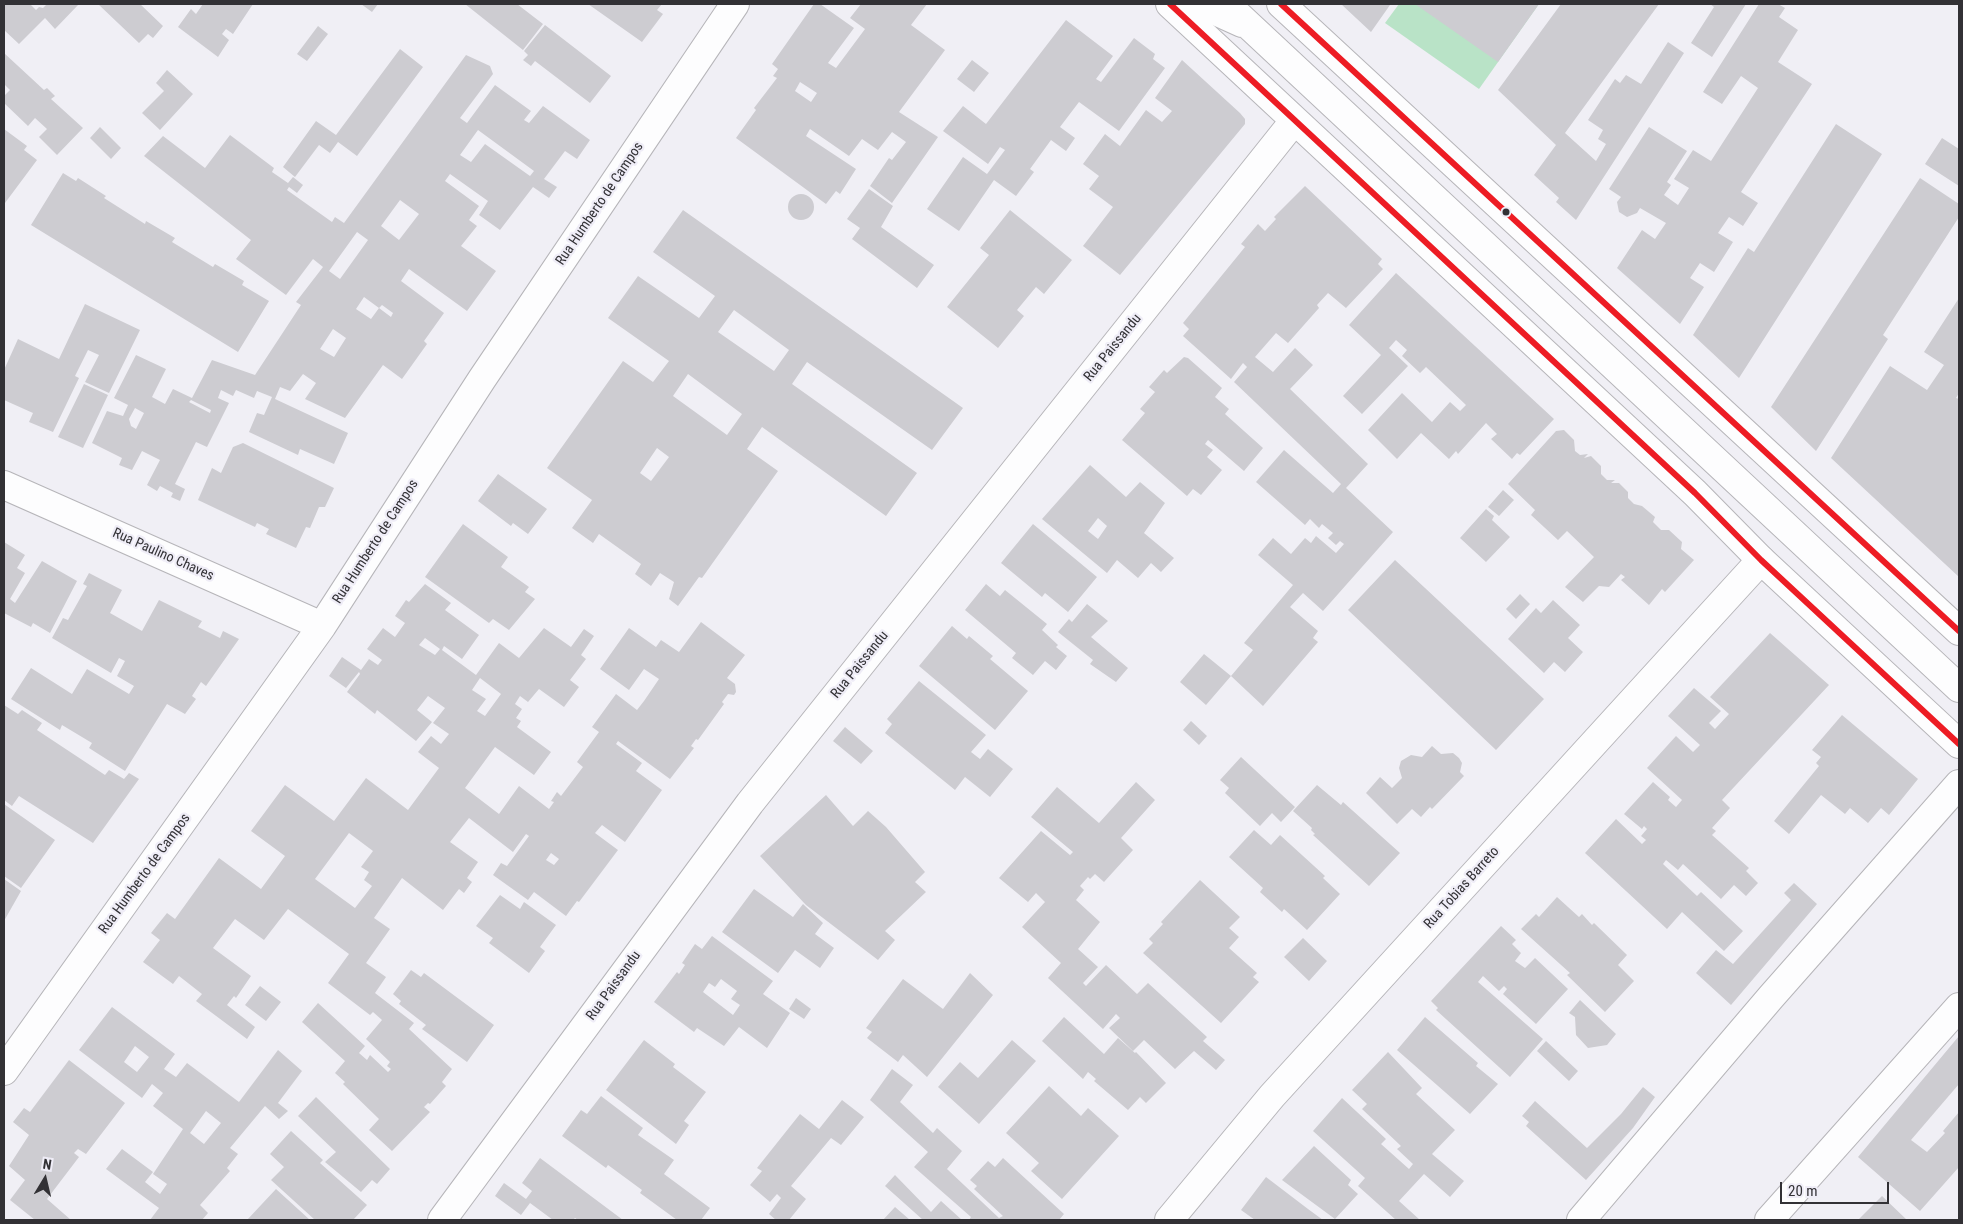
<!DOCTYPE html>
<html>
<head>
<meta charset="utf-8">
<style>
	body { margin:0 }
	#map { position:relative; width:1963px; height:1224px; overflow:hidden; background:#f0eff5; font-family:"Roboto Condensed",sans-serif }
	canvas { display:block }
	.frame { position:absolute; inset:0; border:5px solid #323135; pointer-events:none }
	.north { position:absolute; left:20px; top:1154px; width:50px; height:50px; -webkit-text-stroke:4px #efedf7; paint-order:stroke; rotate:9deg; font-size:14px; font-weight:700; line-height:20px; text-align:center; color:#323135 }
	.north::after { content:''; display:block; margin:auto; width:18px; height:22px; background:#323135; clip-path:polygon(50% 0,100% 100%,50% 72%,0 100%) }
	.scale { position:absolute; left:1780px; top:1182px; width:109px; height:22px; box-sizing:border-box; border:2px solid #323135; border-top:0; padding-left:6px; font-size:15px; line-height:18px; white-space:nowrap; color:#323135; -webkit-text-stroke:4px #efedf7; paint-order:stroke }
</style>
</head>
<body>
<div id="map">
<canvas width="1963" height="1224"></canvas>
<div class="frame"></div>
<div class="north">N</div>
<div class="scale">20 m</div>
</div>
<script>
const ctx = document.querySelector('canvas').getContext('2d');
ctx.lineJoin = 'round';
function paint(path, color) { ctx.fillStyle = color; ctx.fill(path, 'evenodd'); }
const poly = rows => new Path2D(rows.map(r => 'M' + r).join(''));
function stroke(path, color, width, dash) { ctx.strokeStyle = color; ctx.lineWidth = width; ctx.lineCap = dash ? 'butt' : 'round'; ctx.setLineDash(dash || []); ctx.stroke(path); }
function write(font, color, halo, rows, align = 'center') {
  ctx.font = font + ' "Roboto Condensed",sans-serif'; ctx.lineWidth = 4.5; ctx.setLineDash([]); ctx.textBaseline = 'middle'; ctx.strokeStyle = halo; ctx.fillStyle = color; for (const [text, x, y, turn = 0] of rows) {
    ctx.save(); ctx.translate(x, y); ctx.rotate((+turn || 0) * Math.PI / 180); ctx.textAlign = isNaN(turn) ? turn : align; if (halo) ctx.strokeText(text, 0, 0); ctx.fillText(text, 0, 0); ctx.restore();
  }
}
paint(poly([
	[1399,4,1539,4,1479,89,1385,23]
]), '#b9e3c7');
paint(poly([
	[4,4,30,4,36,10,39,7,43,8,47,4,79,4,55,29,45,18,19,44,4,30],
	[98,4,140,4,163,26,153,38,148,34,139,43],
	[203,4,253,4,233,34,226,29,222,34,229,40,218,57,178,27,191,9,196,14],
	[361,4,378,4,372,12],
	[465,4,517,4,543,24,523,50],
	[588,4,662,4,657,10,663,14,642,42],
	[814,4,820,4,854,28,828,63,836,68,865,29,850,18,861,4,927,4,911,25,945,50,899,112,938,137,892,203,870,186,889,158,892,160,906,142,892,132,878,150,862,139,849,156,810,129,806,136,856,169,840,194,836,191,826,204,736,138,756,110,754,108,777,78,773,76,778,69,772,64],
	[800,82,817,93,811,102,795,91],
	[1341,4,1388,4,1390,5,1371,32],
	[1415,4,1539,4,1498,62],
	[1561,4,1659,4,1565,133,1596,161,1606,144,1598,139,1603,130,1588,120,1615,79,1620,83,1626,75,1641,84,1668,42,1684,53,1576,220,1556,202,1559,198,1534,175,1556,145,1498,90],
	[1710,4,1746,4,1712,57,1691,43,1714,7],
	[1759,4,1778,4,1785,8,1779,17,1798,30,1778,62,1812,84,1741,192,1758,203,1743,226,1729,217,1718,233,1733,242,1714,272,1700,263,1690,278,1704,287,1680,324,1617,268,1642,230,1655,239,1666,223,1640,208,1637,213,1627,217,1619,212,1617,202,1621,197,1609,189,1649,127,1687,151,1667,182,1671,185,1664,195,1678,205,1689,188,1674,179,1693,150,1711,161,1758,88,1741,76,1722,104,1703,92],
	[1066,20,1113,56,1096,79,1101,82,1134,38,1155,54,1153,59,1165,68,1119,131,1079,102,1060,127,1075,138,1066,151,1051,140,1030,169,1034,172,1016,196,994,180,959,231,927,209,963,157,987,174,1005,150,1000,147,988,164,943,131,963,106,986,124],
	[545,25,611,76,590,103,535,61,531,66,523,60,528,55,524,51],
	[318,26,328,34,307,61,297,54],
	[400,49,423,67,357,156,338,142,330,153,319,145,295,177,283,167,316,121,336,135],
	[4,53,44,90,47,88,55,96,51,99,83,128,57,155,39,137,47,129,35,118,28,126,4,103,4,96,10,90,4,84],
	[466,55,490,66,493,74,460,118,467,123,495,85,531,111,524,120,529,123,543,106,590,140,577,159,565,151,544,179,557,187,549,198,533,187,500,230,479,215,488,201,450,174,445,181,479,206,469,220,477,226,461,246,496,271,467,311,409,269,401,281,444,313,424,341,427,344,402,379,383,365,345,418,305,399,316,383,303,374,290,391,280,387,275,399,348,433,334,464,300,449,298,455,249,432,257,413,264,415,272,397,257,391,254,398,236,390,233,396,221,390,218,398,229,403,207,447,196,442,175,484,185,489,180,501,171,497,173,493,160,486,157,491,147,485,160,460,142,451,132,470,119,465,122,458,92,443,107,411,123,416,128,405,114,398,136,355,166,369,152,397,165,404,173,389,192,398,212,360,255,375,301,305,296,302,323,267,313,259,286,295,236,259,251,240,144,156,163,136,205,168,230,135,274,168,272,172,288,183,293,177,303,185,297,193,289,187,287,190,332,222,335,217,344,223],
	[478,130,534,171,530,176,485,144,471,162,460,155],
	[400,200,419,214,399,240,381,226],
	[357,232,368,240,340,279,329,271],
	[364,297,379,308,382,305,393,313,391,317,379,308,371,319,356,309],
	[333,329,346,338,334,357,320,349],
	[191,400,211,410,210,413,189,402],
	[135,408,144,413,136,429,131,426,129,419],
	[972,60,989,73,974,92,957,79],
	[1182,60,1240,113,1245,119,1245,124,1120,275,1083,246,1113,207,1089,189,1099,176,1083,164,1105,134,1120,146,1146,110,1162,122,1172,111,1155,98],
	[167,70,193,94,160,130,142,113,164,91,156,83],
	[1836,124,1882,154,1739,378,1693,335,1748,248,1754,252],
	[100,127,121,148,111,159,90,138],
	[4,129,27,146,24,150,37,160,5,203],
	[1942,138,1959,149,1959,186,1925,164],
	[63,173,76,181,78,178,106,196,104,198,145,224,146,221,175,238,172,242,213,267,215,264,244,281,242,285,269,301,238,352,31,225],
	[1920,178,1959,204,1959,217,1883,335,1888,339,1816,451,1771,407],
	[1305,186,1382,259,1378,264,1383,269,1346,308,1328,293,1317,305,1319,308,1288,343,1276,333,1255,357,1273,372,1295,348,1313,365,1290,389,1368,464,1346,488,1393,532,1323,611,1303,593,1290,607,1318,631,1313,638,1318,642,1263,706,1231,676,1253,650,1244,643,1293,585,1258,555,1273,538,1291,554,1305,538,1311,543,1316,536,1336,553,1344,544,1340,541,1336,545,1328,538,1333,533,1322,524,1319,528,1310,519,1305,525,1256,482,1284,450,1333,493,1341,484,1234,382,1247,367,1243,363,1231,379,1183,336,1189,329,1183,323,1245,247,1241,244,1258,224,1265,231,1276,219,1274,217],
	[869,189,893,206,881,227,934,265,917,288,852,239,860,228,847,219],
	'788 207a13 13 0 1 1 26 0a13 13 0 1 1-26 0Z',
	[683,210,963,408,932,450,807,362,792,384,917,473,886,516,762,427,747,449,778,471,702,578,699,577,678,606,669,599,674,582,660,573,651,586,635,574,641,564,599,534,593,543,572,528,592,500,547,468,623,361,653,382,669,361,608,318,638,276,699,318,715,296,653,252],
	[734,310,789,350,774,371,718,332],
	[688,374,742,414,727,435,673,396],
	[657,448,669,457,651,481,640,473],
	[1010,210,1072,260,1044,294,1036,287,1017,310,1024,316,998,348,947,307,989,255,980,248],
	[1396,273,1554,419,1520,455,1517,453,1512,459,1491,439,1497,434,1486,423,1458,454,1456,451,1449,459,1421,433,1397,459,1368,430,1402,393,1432,422,1450,402,1460,411,1466,405,1426,367,1420,373,1402,356,1407,350,1396,340,1389,348,1408,366,1362,414,1343,396,1381,355,1349,325],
	[1959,298,1959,393,1956,398,1959,399,1959,577,1831,458,1890,366,1927,390,1944,365,1924,352],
	[85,304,140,330,109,393,85,382,99,355,88,350,75,376,79,378,53,432,29,422,33,413,4,400,4,370,18,339,59,359],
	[1184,357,1188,358,1222,388,1215,397,1229,409,1225,414,1263,448,1244,471,1208,440,1205,444,1213,450,1207,457,1222,470,1201,495,1193,489,1187,496,1122,440,1145,413,1140,409,1155,392,1149,387,1164,370,1167,373],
	[84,384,108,395,83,448,58,437],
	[1564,430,1574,440,1575,451,1580,455,1588,454,1584,458,1591,456,1601,466,1601,474,1607,480,1615,480,1611,483,1619,483,1628,492,1628,498,1634,504,1642,506,1655,517,1653,522,1661,530,1669,530,1682,542,1681,549,1694,560,1665,592,1662,589,1649,605,1621,580,1625,577,1621,574,1609,587,1599,586,1583,602,1565,587,1594,557,1567,531,1558,540,1531,515,1535,510,1508,484,1556,431],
	[243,443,334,488,325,507,319,507,310,528,306,527,296,548,266,534,269,529,257,523,255,527,198,500,212,468,221,473,233,447],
	[1090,465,1126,497,1140,482,1165,503,1144,533,1174,558,1161,572,1151,563,1138,578,1117,560,1107,573,1042,519],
	[1098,518,1107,526,1098,539,1088,531],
	[498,474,547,509,528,534,513,523,511,526,478,501],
	[1503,490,1514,500,1499,516,1488,507],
	[1486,509,1494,516,1492,520,1510,537,1486,562,1460,538],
	[463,524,508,557,501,567,529,587,525,592,535,599,509,630,493,619,489,623,425,577],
	[1033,524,1097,577,1068,612,1045,593,1042,597,1001,563],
	[4,542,25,555,17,568,25,573,10,599,15,603,42,561,77,581,50,633,33,623,31,627,4,613],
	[1395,560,1544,699,1496,750,1348,610],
	[89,573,122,590,110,613,142,631,159,600,202,621,198,627,220,638,223,631,239,639,206,686,201,682,192,696,196,699,185,714,167,704,125,771,89,748,92,743,62,725,60,730,11,699,31,668,72,694,87,669,129,694,134,686,117,676,125,661,119,658,111,673,52,638,63,618,68,620,87,586,83,584],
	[425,584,451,603,445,610,479,635,462,659,444,646,442,650,476,675,499,643,519,658,544,628,571,647,584,629,594,636,581,655,586,659,570,680,579,687,564,707,539,689,528,702,520,696,515,704,522,709,516,718,521,721,517,727,551,752,534,775,495,747,465,788,499,814,519,786,549,809,554,802,551,801,557,792,561,796,583,767,577,762,599,732,592,727,616,694,637,710,644,701,659,679,644,669,629,690,600,669,629,628,656,647,661,640,679,652,701,622,745,655,727,678,735,684,736,692,734,695,728,694,722,702,724,704,698,740,696,739,691,746,694,748,670,779,618,741,616,744,642,763,636,771,662,790,625,842,602,825,595,833,618,850,579,902,577,901,566,916,534,892,528,900,493,875,501,863,507,866,529,836,526,834,513,852,469,818,450,842,478,862,467,878,472,882,464,893,459,889,443,910,402,878,374,918,390,929,366,963,386,977,375,993,414,1023,409,1029,452,1069,442,1082,446,1086,430,1104,428,1103,424,1107,430,1112,392,1151,369,1130,379,1119,343,1084,345,1082,335,1073,345,1061,302,1022,318,1003,365,1046,359,1053,367,1060,370,1055,388,1072,391,1069,387,1066,390,1062,366,1039,382,1020,373,1012,370,1015,328,983,349,954,288,909,264,940,235,919,213,948,251,976,236,998,234,996,227,1005,255,1027,247,1039,196,1001,202,994,179,976,173,984,143,962,160,940,151,933,167,913,175,919,219,858,261,889,285,856,251,831,285,785,334,821,366,778,408,810,439,768,418,752,431,736,441,744,449,734,433,723,445,708,428,696,417,710,432,722,416,741,377,710,375,714,347,692,360,674,359,672,346,688,329,676,342,657,361,670,369,659,378,665,382,660,367,649,383,628,395,637,405,623,395,616,406,600,409,602],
	[425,638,440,649,435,655,419,645],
	[480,678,501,694,485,716,477,711,486,699,472,690],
	[349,833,373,851,361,867,369,872,364,880,372,886,355,908,315,879],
	[551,853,559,859,554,865,546,860],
	[986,584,1000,596,1005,590,1047,624,1042,630,1058,645,1056,647,1067,656,1056,670,1045,661,1033,675,1012,658,1016,653,965,610],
	[1520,594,1530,604,1516,619,1506,609],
	[1553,600,1580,625,1568,638,1583,652,1565,672,1554,662,1544,673,1508,639,1536,608,1541,613],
	[1087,604,1108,621,1091,637,1128,668,1116,682,1090,664,1093,660,1058,632,1069,619,1072,622],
	[952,626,967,639,969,636,993,656,990,659,1028,691,995,730,919,666],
	[1770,633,1829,685,1722,800,1730,808,1712,828,1716,831,1712,835,1749,868,1746,871,1758,883,1746,896,1734,885,1721,899,1683,864,1678,870,1666,860,1663,864,1697,896,1701,892,1743,931,1724,951,1682,912,1667,929,1585,853,1616,819,1642,844,1646,840,1641,836,1647,829,1644,826,1642,829,1624,814,1653,782,1670,797,1668,800,1676,807,1682,800,1647,768,1676,736,1693,752,1700,745,1668,716,1694,688,1721,711,1709,723,1715,729,1729,714,1710,697],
	[1204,654,1231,676,1206,705,1180,682],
	[919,681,986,735,971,752,980,759,988,749,1013,769,990,797,965,777,955,790,885,733,892,724,887,719],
	[4,705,18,714,22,710,42,723,37,730,105,775,109,770,124,779,129,773,139,779,93,843,19,796,12,806,4,800],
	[1842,715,1918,779,1889,815,1881,808,1868,823,1850,808,1845,814,1821,795,1789,834,1774,821,1819,766,1816,763,1821,757,1812,750],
	[1191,721,1207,736,1199,745,1183,730],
	[845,727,873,751,861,764,833,741],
	[1432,746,1441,754,1453,753,1459,758,1462,763,1460,772,1464,776,1432,809,1430,807,1421,817,1412,809,1397,824,1366,793,1380,777,1392,788,1402,778,1399,768,1401,761,1411,755,1422,757],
	[1241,757,1295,807,1281,822,1272,813,1260,826,1225,793,1229,788,1220,780],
	[1136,782,1155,800,1121,838,1133,850,1104,882,1095,874,1090,879,1088,877,1080,886,1084,890,1076,900,1100,922,1078,949,1098,967,1083,983,1086,986,1106,965,1137,994,1148,983,1207,1037,1203,1041,1225,1060,1216,1070,1194,1051,1175,1069,1144,1040,1133,1051,1109,1028,1120,1018,1116,1014,1103,1029,1048,978,1061,963,1022,927,1045,902,1036,893,1028,902,999,878,1041,831,1070,855,1073,852,1031,817,1057,787,1099,823],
	[1317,785,1341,805,1343,802,1400,853,1369,886,1313,835,1315,834,1311,830,1312,828,1293,811],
	[826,795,853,826,868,811,886,827,925,872,915,882,926,892,885,931,895,940,878,960,806,905,760,856],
	[4,804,55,840,21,888,4,876],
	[1254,830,1271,845,1280,835,1325,876,1323,878,1340,894,1307,930,1284,909,1282,912,1260,892,1263,888,1229,857],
	[4,879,21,891,4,921],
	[1200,880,1240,917,1229,928,1239,937,1229,948,1257,973,1253,977,1259,982,1221,1023,1143,953,1153,943,1149,939,1163,924,1161,922],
	[1794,883,1817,904,1731,1005,1696,973,1716,950,1733,964,1791,900,1784,893],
	[754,889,793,917,803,904,823,923,815,934,834,948,820,968,795,950,778,973,722,932],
	[500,895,520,909,524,902,556,925,540,947,545,951,529,973,489,943,493,938,476,926],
	[1557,897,1579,917,1582,914,1592,925,1594,923,1627,955,1618,965,1634,981,1605,1012,1567,975,1570,973,1521,929,1536,914,1539,917],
	[1501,926,1516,940,1512,944,1521,953,1515,961,1525,968,1535,958,1568,989,1536,1024,1503,994,1507,989,1504,986,1499,991,1483,976,1478,982,1543,1039,1510,1077,1436,1010,1438,1008,1431,1001],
	[712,936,773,981,763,994,790,1013,767,1048,739,1027,724,1046,697,1028,694,1032,654,1002,677,972,679,974,685,965,682,963,695,944,702,949],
	[721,979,737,991,731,999,740,1005,733,1015,703,992,709,983,715,987],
	[1303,938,1327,961,1309,981,1284,957],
	[411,970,421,977,424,973,494,1025,467,1062,422,1029,426,1025,399,1004,401,1001,393,994],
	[970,973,993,995,927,1077,903,1055,898,1062,867,1038,872,1032,866,1028,903,979,943,1009],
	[260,986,281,1002,266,1021,245,1005],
	[796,998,811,1009,804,1019,789,1009],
	[1580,1000,1616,1034,1607,1045,1588,1048,1576,1035,1575,1017,1569,1013],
	[112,1007,175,1054,164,1069,176,1077,187,1063,239,1102,278,1050,302,1071,278,1103,288,1111,279,1119,265,1106,230,1148,238,1154,227,1168,230,1171,200,1205,208,1213,202,1220,150,1220,159,1208,106,1169,122,1149,153,1172,145,1182,160,1194,167,1184,153,1174,183,1129,153,1106,163,1093,152,1084,142,1098,79,1050],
	[135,1046,149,1057,137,1072,124,1062],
	[206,1111,221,1123,204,1144,190,1133],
	[1064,1017,1104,1054,1118,1038,1135,1053,1136,1052,1166,1083,1146,1103,1140,1097,1128,1110,1094,1081,1096,1079,1088,1072,1083,1079,1042,1041],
	[1425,1017,1478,1063,1476,1066,1498,1084,1470,1114,1397,1050],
	[1959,1036,1959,1084,1911,1140,1927,1152,1945,1133,1943,1131,1959,1112,1959,1167,1920,1211,1858,1157],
	[644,1040,675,1064,673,1067,706,1092,684,1121,689,1125,676,1144,606,1090],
	[1012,1040,1036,1061,979,1124,938,1087,960,1062,978,1078],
	[1546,1041,1578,1071,1569,1081,1537,1051],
	[1388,1052,1422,1088,1416,1094,1455,1130,1432,1154,1464,1181,1450,1197,1424,1174,1399,1201,1420,1220,1396,1220,1358,1186,1365,1178,1313,1131,1342,1098,1386,1139,1381,1144,1409,1169,1413,1164,1397,1149,1401,1146,1362,1109,1367,1104,1352,1090],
	[69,1060,125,1103,86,1154,78,1149,74,1153,79,1157,47,1199,71,1220,35,1220,10,1200,25,1180,9,1166,29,1135,13,1122,24,1108,30,1112],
	[892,1069,913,1085,900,1102,933,1133,937,1128,962,1151,947,1169,999,1218,1003,1216,974,1189,977,1186,970,1180,988,1161,995,1167,1003,1158,1064,1214,1059,1220,969,1220,971,1217,914,1167,928,1152,870,1100],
	[1049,1086,1081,1116,1088,1108,1119,1136,1062,1199,1031,1171,1039,1163,1006,1133],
	[1643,1087,1655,1097,1633,1128,1586,1180,1526,1126,1529,1122,1522,1116,1535,1101,1587,1148,1621,1114],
	[601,1096,643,1128,638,1135,674,1160,664,1174,710,1208,701,1220,677,1220,640,1193,642,1190,608,1165,606,1168,562,1136,581,1110,587,1114],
	[316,1097,390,1169,377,1184,372,1180,361,1192,325,1162,336,1152,298,1116],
	[842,1100,864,1117,841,1145,831,1138,791,1186,806,1199,789,1220,776,1220,769,1214,781,1198,777,1194,770,1202,750,1185,762,1171,757,1168,800,1114,819,1129],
	[291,1131,323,1160,320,1163,367,1205,353,1220,315,1220,271,1180,284,1167,270,1154],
	[1314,1146,1351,1180,1348,1185,1358,1194,1335,1219,1282,1180],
	[540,1158,623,1220,578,1220,575,1218,573,1220,553,1220,530,1203,521,1215,495,1196,504,1183,526,1199,532,1191,522,1183],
	[895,1175,931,1212,941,1201,962,1220,923,1220,885,1186],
	[1266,1177,1308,1209,1323,1220,1255,1220,1241,1210],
	[276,1189,310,1220,247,1220],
	[1882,1196,1907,1220,1858,1220],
	[895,1207,910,1220,883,1220]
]), '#cdccd1');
const minor = poly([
	[1200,4,1242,23],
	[1226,4,1959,688],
	[4,485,322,626],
	[4,1071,322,626,482,379,735,4],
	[442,1220,750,803,1294,121],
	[1169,1220,1272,1096,1761,560],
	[1581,1220,1771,997,1959,784],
	[1769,1220,1959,1007]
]);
const major = poly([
	[1170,4,1695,493,1761,560,1959,744],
	[1281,4,1959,631]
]);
stroke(minor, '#b6b5b9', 30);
stroke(major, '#b6b5b9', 30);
stroke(minor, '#fdfdfe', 28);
stroke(major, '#fdfdfe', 28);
stroke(poly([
	[1170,4,1695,493,1761,560,1959,744],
	[1281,4,1959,631]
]), '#ed1c24', 6);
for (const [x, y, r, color] of [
	[1506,212,4.5,"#323135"]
]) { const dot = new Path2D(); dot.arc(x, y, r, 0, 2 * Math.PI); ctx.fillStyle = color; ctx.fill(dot); stroke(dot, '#efedf7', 2); }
write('14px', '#323135', '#efedf7', [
	["Rua Humberto de Campos",600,204,-56],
	["Rua Paissandu",1113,348,-51],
	["Rua Humberto de Campos",376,542,-57],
	["Rua Paulino Chaves",163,555,24],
	["Rua Paissandu",860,665,-51],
	["Rua Humberto de Campos",145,874,-54],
	["Rua Tobias Barreto",1462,888,-48],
	["Rua Paissandu",614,986,-54]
]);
</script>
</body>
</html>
